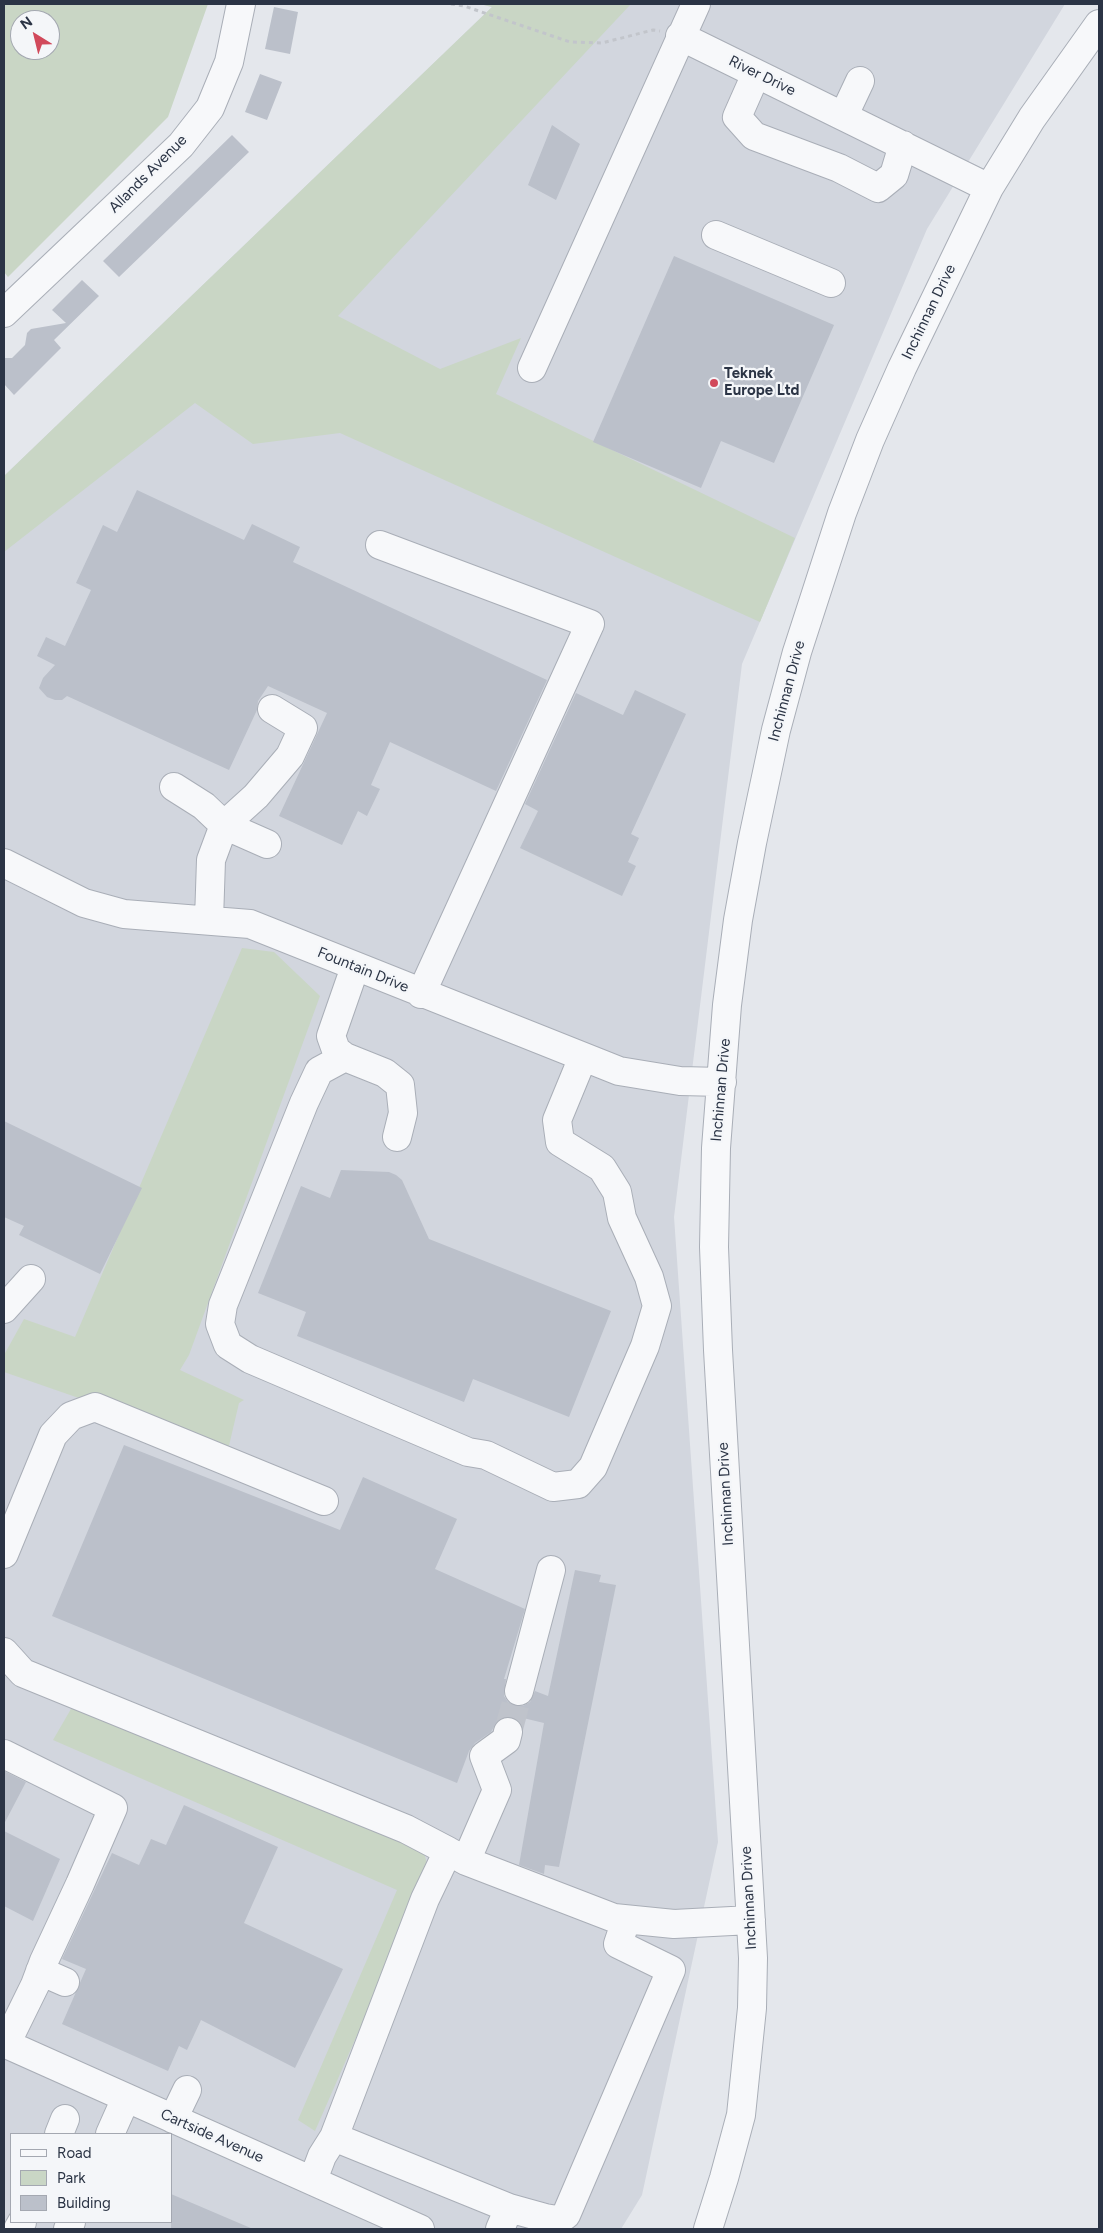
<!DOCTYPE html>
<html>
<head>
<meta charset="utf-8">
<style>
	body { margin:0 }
	#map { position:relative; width:1103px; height:2233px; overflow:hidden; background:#e4e7ec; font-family:Figtree,sans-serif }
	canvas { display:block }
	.frame { position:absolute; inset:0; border:5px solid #2b3445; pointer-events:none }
	.legend { position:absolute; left:10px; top:2133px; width:162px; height:90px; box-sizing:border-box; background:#f4f6f9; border:1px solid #a4a8b1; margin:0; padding:6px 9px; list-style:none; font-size:15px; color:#2b3445 }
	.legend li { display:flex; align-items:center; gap:10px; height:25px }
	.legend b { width:25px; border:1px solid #a4a8b1 }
	.north { position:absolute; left:10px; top:10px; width:50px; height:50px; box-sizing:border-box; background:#f4f6f9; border:1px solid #a4a8b1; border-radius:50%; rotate:324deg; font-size:14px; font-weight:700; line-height:20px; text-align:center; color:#2b3445 }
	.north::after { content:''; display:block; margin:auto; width:18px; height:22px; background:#d1495b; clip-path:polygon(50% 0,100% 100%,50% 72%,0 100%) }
</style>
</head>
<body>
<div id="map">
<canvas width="1103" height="2233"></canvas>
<div class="frame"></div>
<ul class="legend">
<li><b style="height:6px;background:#f7f8fa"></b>Road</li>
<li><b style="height:14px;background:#c9d6c5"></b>Park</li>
<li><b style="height:14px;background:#bbc0ca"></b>Building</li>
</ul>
<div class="north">N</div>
</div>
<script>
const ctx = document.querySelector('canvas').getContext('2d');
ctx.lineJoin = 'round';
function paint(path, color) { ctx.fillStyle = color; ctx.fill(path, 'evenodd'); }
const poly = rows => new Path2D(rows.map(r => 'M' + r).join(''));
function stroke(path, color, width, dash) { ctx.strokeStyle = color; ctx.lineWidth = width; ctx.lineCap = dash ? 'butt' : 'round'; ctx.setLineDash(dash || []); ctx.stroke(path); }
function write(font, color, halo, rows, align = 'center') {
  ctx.font = font + ' Figtree,sans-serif'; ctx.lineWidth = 4.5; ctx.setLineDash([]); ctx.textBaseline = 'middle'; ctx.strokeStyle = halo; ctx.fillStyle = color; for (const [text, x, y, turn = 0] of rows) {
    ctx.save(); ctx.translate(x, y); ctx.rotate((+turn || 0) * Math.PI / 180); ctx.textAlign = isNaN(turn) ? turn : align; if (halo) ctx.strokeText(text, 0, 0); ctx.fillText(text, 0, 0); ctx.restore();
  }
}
paint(poly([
	[480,4,1065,4,927,229,742,664,674,1217,718,1842,642,2195,621,2229,4,2229,4,476,492,7],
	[11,2134,171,2134,171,2222,11,2222]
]), '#d2d6de');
paint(poly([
	[4,4,208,4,168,117,8,277,4,272],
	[20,20,50,20,50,50,20,50],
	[480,4,631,4,338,316,440,369,521,338,496,394,795,538,760,622,340,433,253,444,195,403,4,552,4,476,492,7],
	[242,948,274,952,320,996,189,1355,180,1370,244,1400,239,1403,228,1450,4,1372,4,1355,24,1319,75,1337],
	[75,1702,422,1845,429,1871,315,2131,298,2120,397,1890,53,1740]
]), '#c9d6c5');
paint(poly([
	[274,7,298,12,290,54,265,49],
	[260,74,282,82,267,120,245,112],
	[552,125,580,144,556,200,528,185],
	[232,135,249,152,119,277,103,261],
	[674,256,834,325,774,463,721,441,701,488,593,442],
	[82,280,99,296,54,340,61,348,14,395,4,384,4,358,12,358,25,345,27,333,31,329,66,323,52,310],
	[137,490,244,540,252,524,300,547,293,562,547,680,496,791,390,742,371,785,380,789,367,816,358,811,342,845,279,816,327,713,268,686,258,701,257,710,229,770,67,696,62,700,55,700,47,697,39,688,43,678,55,665,37,656,46,637,65,646,91,590,76,583,103,525,117,532],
	[635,690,686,714,631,834,639,838,628,862,636,866,622,896,520,848,538,811,525,804,576,693,623,715],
	[4,1121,142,1188,100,1274,19,1235,24,1226,4,1217],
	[341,1170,389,1172,396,1175,402,1180,429,1239,611,1311,569,1417,473,1379,464,1402,297,1336,306,1312,258,1293,301,1186,330,1198],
	[124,1445,340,1530,363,1477,457,1519,435,1569,525,1609,504,1679,506,1679,504,1696,508,1702,515,1706,523,1706,530,1702,535,1691,548,1696,575,1570,601,1575,599,1582,616,1585,559,1867,545,1865,544,1874,519,1865,544,1723,502,1713,491,1732,475,1743,469,1751,457,1783,52,1616],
	[4,1771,26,1782,4,1824],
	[184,1805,278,1847,244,1923,343,1969,295,2068,201,2020,187,2050,179,2046,168,2071,62,2024,86,1969,62,1959,112,1853,139,1865,151,1839,166,1845],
	[4,1831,60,1859,33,1921,4,1906],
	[171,2194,253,2229,171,2229]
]), '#bbc0ca');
stroke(poly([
	[508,1732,519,1691]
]), '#bfc3cb', 28, [28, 14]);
const minor = poly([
	[680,36,989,188],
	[756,74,737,117,754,136,839,168,878,188,894,175,903,145],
	[844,115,860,81],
	[716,235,831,283],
	[4,313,181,145,210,108,229,62,241,4],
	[532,368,696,4],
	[380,545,590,624,421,994],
	[174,787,204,806,224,825,256,796,290,756,303,728,272,709],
	[4,863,84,903,124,914,250,924,619,1071,680,1081,722,1082],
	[209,920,211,860,224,825,267,844],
	[355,967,331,1036,336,1050,345,1057,385,1073,400,1085,403,1113,397,1137],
	[345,1057,319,1071,304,1103,223,1305,220,1324,228,1345,250,1359,468,1452,486,1455,553,1487,578,1484,593,1467,645,1346,657,1306,649,1277,622,1218,617,1192,602,1168,560,1142,557,1120,583,1057],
	[4,1309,31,1279],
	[4,1554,53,1435,71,1416,95,1407,324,1501],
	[4,1652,23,1673,406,1829,448,1851],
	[519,1691,551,1570],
	[4,1754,113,1808,80,1884,44,1961,35,1985,6,2044],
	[466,1861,497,1790,484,1756,506,1740,508,1732],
	[40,1971,65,1982],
	[4,2043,420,2229],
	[173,2119,187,2090],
	[59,2134,65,2119],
	[110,2134,126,2098],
	[334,2137,509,2208,500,2229],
	[313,2180,322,2156,334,2137,425,1899,448,1851,466,1861,614,1918,674,1924,751,1920],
	[509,2208,545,2218,557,2220,566,2215,671,1970,618,1944,626,1920],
	[18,2229,22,2222],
	[68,2229,71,2222],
	[708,2229,724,2178,741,2115,752,2008,753,1958,718,1350,714,1247,716,1148,727,1005,738,920,752,843,776,730,797,652,842,513,870,440,902,368,989,188,1032,118,1099,24]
]);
stroke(minor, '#a9aeb7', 30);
stroke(poly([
	[451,4,464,6,570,42,602,43,653,30,660,31]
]), '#c2c5cb', 3, [4, 4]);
stroke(minor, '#f7f8fa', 28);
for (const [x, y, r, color] of [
	[714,383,5,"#d1495b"]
]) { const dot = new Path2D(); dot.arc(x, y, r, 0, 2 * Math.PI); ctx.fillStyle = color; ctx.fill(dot); stroke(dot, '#f4f6f9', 2); }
write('15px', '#2b3445', '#f4f6f9', [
	["River Drive",762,76,26],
	["Allands Avenue",148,174,-45],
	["Inchinnan Drive",929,312,-64],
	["Inchinnan Drive",787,691,-75],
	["Fountain Drive",363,970,22],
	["Inchinnan Drive",721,1090,-85],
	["Inchinnan Drive",726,1494,-93],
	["Inchinnan Drive",749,1898,-93],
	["Cartside Avenue",212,2136,24]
]);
write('bold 15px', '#2b3445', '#f4f6f9', [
	["Teknek",724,374],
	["Europe Ltd",724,391]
], 'left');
</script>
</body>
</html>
